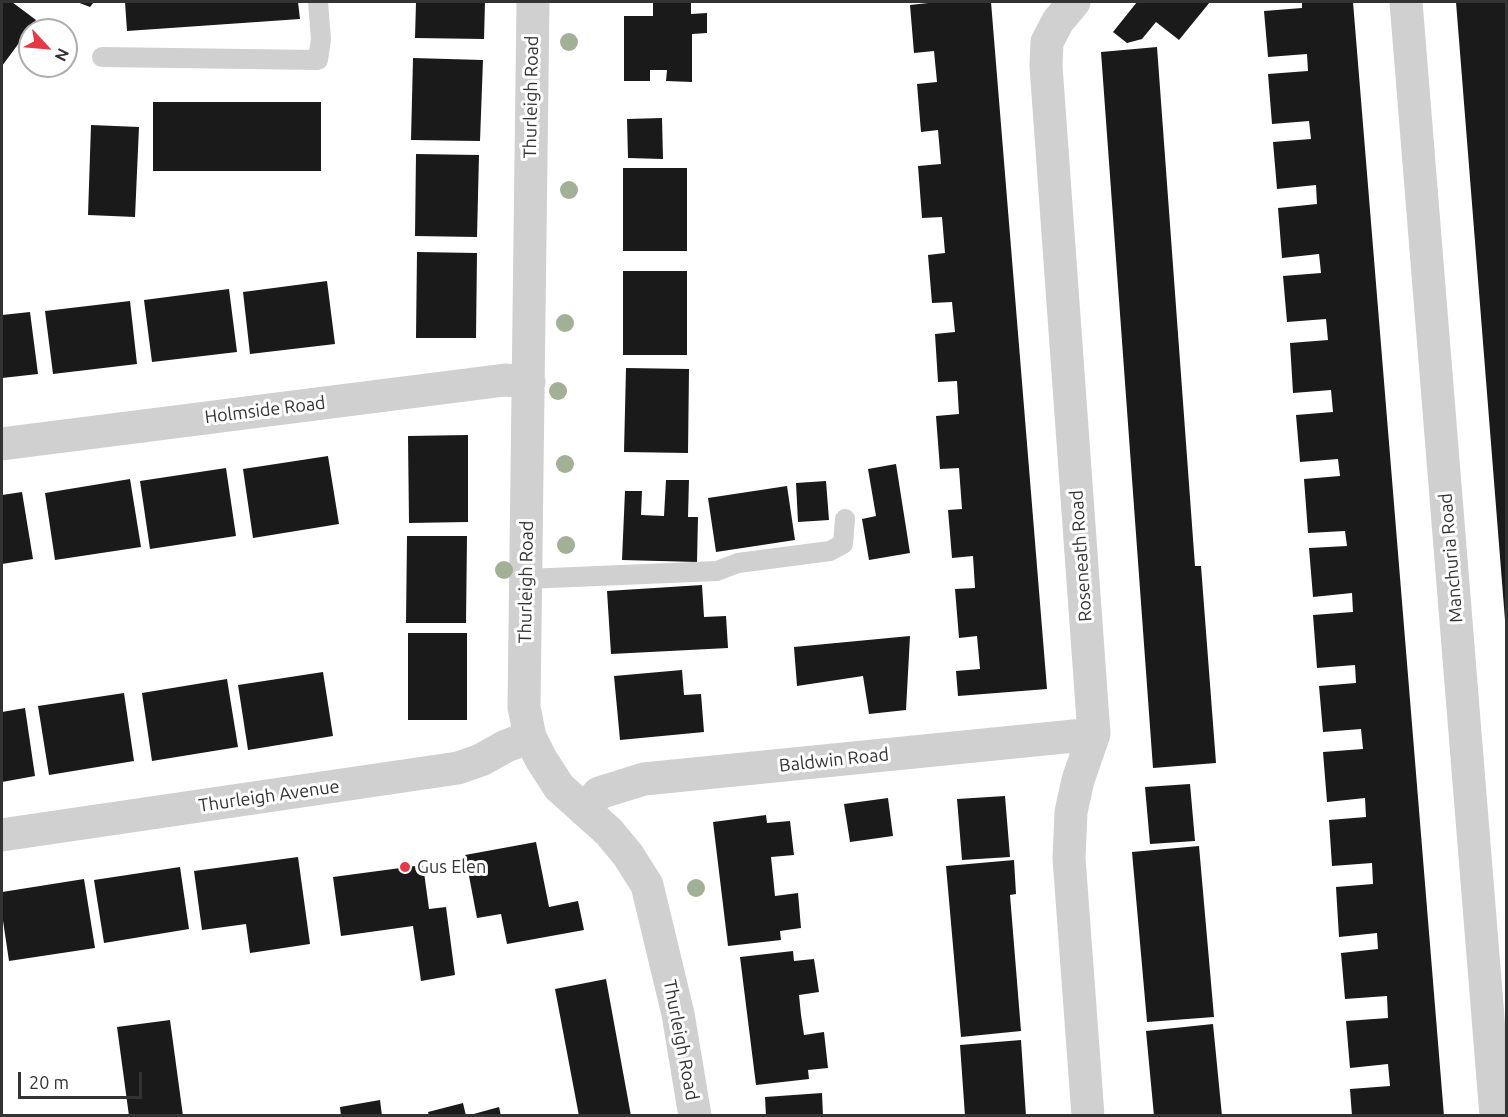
<!DOCTYPE html>
<html>
<head>
<meta charset="utf-8">
<style>
	body { margin:0 }
	#map { position:relative; width:1508px; height:1117px; overflow:hidden; background:#fff; font-family:Ubuntu,sans-serif }
	canvas { display:block }
	.frame { position:absolute; inset:0; border:3px solid #333; pointer-events:none }
	.north { position:absolute; left:18px; top:18px; width:60px; height:60px; box-sizing:border-box; background:#fff; border:2px solid #adadad; border-radius:50%; rotate:116deg; font-size:16px; font-weight:700; line-height:24px; text-align:center; color:#333 }
	.north::after { content:''; display:block; margin:auto; width:21px; height:27px; background:#e63946; clip-path:polygon(50% 0,100% 100%,50% 72%,0 100%) }
	.scale { position:absolute; left:18px; top:1072px; width:124px; height:27px; box-sizing:border-box; border:3px solid #333; border-top:0; padding-left:8px; font-size:18px; line-height:21px; white-space:nowrap; color:#333; -webkit-text-stroke:4px #fff; paint-order:stroke }
</style>
</head>
<body>
<div id="map">
<canvas width="1508" height="1117"></canvas>
<div class="frame"></div>
<div class="north">N</div>
<div class="scale">20 m</div>
</div>
<script>
const ctx = document.querySelector('canvas').getContext('2d');
ctx.lineJoin = 'round';
function paint(path, color) { ctx.fillStyle = color; ctx.fill(path, 'evenodd'); }
const poly = rows => new Path2D(rows.map(r => 'M' + r).join(''));
function stroke(path, color, width, dash) { ctx.strokeStyle = color; ctx.lineWidth = width; ctx.lineCap = dash ? 'butt' : 'round'; ctx.setLineDash(dash || []); ctx.stroke(path); }
function write(font, color, halo, rows, align = 'center') {
  ctx.font = font + ' Ubuntu,sans-serif'; ctx.lineWidth = 6; ctx.setLineDash([]); ctx.textBaseline = 'middle'; ctx.strokeStyle = halo; ctx.fillStyle = color; for (const [text, x, y, turn = 0] of rows) {
    ctx.save(); ctx.translate(x, y); ctx.rotate((+turn || 0) * Math.PI / 180); ctx.textAlign = isNaN(turn) ? turn : align; if (halo) ctx.strokeText(text, 0, 0); ctx.fillText(text, 0, 0); ctx.restore();
  }
}
paint(poly([
	[2,2,12,2,36,20,2,66],
	[77,2,94,2,90,7],
	[125,2,298,2,300,19,127,31],
	[416,2,485,2,484,39,415,38],
	[653,2,691,2,691,14,707,13,707,33,692,34,692,82,666,81,667,70,650,70,650,81,624,81,624,16,653,16],
	[937,2,991,2,1047,689,958,696,956,671,980,669,977,636,959,638,955,589,975,588,973,556,952,558,948,510,962,509,959,468,940,469,936,416,959,414,957,381,938,382,935,334,955,332,952,302,932,303,928,255,945,253,942,217,922,218,918,166,941,164,938,130,921,132,917,84,937,82,934,51,914,53,910,5],
	[1137,2,1210,2,1179,40,1156,22,1142,39,1127,43,1113,32],
	[1302,2,1353,2,1444,1116,1352,1116,1350,1089,1390,1086,1388,1064,1350,1068,1346,1021,1388,1018,1387,996,1345,999,1341,953,1378,949,1377,933,1339,937,1336,887,1373,884,1372,863,1332,866,1329,820,1366,817,1365,798,1327,802,1323,752,1363,749,1361,729,1323,732,1319,686,1356,683,1355,665,1317,668,1313,615,1353,612,1352,593,1313,597,1309,548,1347,546,1345,531,1308,533,1304,479,1340,476,1338,459,1300,462,1296,415,1333,412,1331,390,1293,393,1290,343,1328,340,1326,319,1287,322,1283,276,1321,273,1320,263,1319,254,1282,258,1278,208,1317,204,1316,185,1277,189,1273,142,1311,139,1309,121,1272,124,1268,74,1308,71,1307,54,1268,57,1264,11,1302,8],
	[1456,2,1506,2,1506,620,1505,620],
	[1157,47,1195,566,1201,566,1216,763,1153,768,1101,52],
	[413,58,483,60,480,141,411,140],
	[153,102,321,102,321,171,153,171],
	[662,118,663,159,628,158,627,119],
	[91,125,139,127,135,217,88,215],
	[416,154,479,155,477,237,415,236],
	[623,168,687,168,687,251,623,251],
	[417,252,477,253,476,338,416,338],
	[623,271,687,271,687,355,623,355],
	[327,281,335,344,250,354,243,292],
	[229,289,237,352,152,362,144,300],
	[130,301,137,364,53,374,45,311],
	[30,312,38,374,2,378,2,315],
	[626,368,689,369,688,453,624,452],
	[468,435,468,522,409,523,408,436],
	[328,456,339,524,253,538,243,469],
	[896,464,910,553,869,560,862,519,876,516,868,469],
	[226,468,236,536,150,549,140,481],
	[130,479,141,547,55,560,45,493],
	[666,480,689,480,688,517,698,517,697,562,622,560,625,491,642,491,641,515,664,516],
	[826,481,829,520,798,522,796,483],
	[787,486,795,540,716,552,708,498],
	[22,492,33,559,2,564,2,495],
	[407,536,467,536,466,623,406,623],
	[702,585,704,617,726,616,728,648,611,654,607,591],
	[408,633,467,633,467,720,408,720],
	[910,636,906,710,869,714,863,676,797,686,794,647],
	[682,670,684,695,701,694,704,732,620,740,614,676],
	[323,672,333,736,248,750,238,685],
	[227,679,238,747,152,761,142,693],
	[124,693,134,761,49,775,38,706],
	[25,708,35,776,2,782,2,712],
	[1190,784,1195,841,1150,844,1145,787],
	[1005,796,1010,857,962,860,957,799],
	[888,798,893,836,850,842,844,804],
	[766,815,767,823,790,821,794,855,771,857,773,876,775,896,798,893,801,928,780,931,781,940,728,946,713,822],
	[536,842,549,907,578,901,584,930,507,944,501,914,477,918,465,855],
	[1199,846,1214,1017,1147,1022,1132,852],
	[298,857,310,944,250,953,246,924,202,930,194,871],
	[1014,860,1016,894,1010,895,1021,1031,961,1037,946,866],
	[423,865,429,909,446,907,455,975,421,981,413,926,341,936,333,877],
	[180,867,189,929,104,943,94,880],
	[84,879,95,948,9,961,2,914,2,892],
	[793,951,794,961,814,959,819,992,799,995,801,1015,804,1035,824,1032,828,1068,808,1070,809,1079,756,1085,740,957],
	[606,979,631,1116,579,1116,555,989],
	[170,1020,183,1116,129,1116,117,1027],
	[1213,1024,1222,1116,1154,1116,1146,1031],
	[1021,1040,1026,1116,965,1116,960,1045],
	[822,1093,823,1116,766,1116,765,1097],
	[380,1100,382,1116,341,1116,340,1107],
	[463,1103,466,1116,429,1116,428,1112],
	[499,1107,501,1116,470,1116,470,1115]
]), '#1a1a1a');
stroke(poly([
	[102,57,318,60,321,39,318,2],
	[526,579,717,571,738,563,830,551,843,544,845,519]
]), '#d0d0d0', 20);
stroke(poly([
	[533,2,524,707,530,737,541,759,559,787,609,832,628,855,647,885,678,1014,695,1116],
	[1074,2,1058,21,1047,42,1046,66,1094,734,1078,780,1071,812,1069,858,1088,1116],
	[1406,2,1496,1116],
	[2,444,505,380,529,382],
	[584,810,599,793,644,779,1094,734],
	[2,835,458,768,481,760,506,746,530,737]
]), '#d0d0d0', 33);
ctx.fillStyle = '#a2b095';
for (const [x, y] of [
	[569,42],
	[569,190],
	[565,323],
	[558,391],
	[565,464],
	[566,545],
	[504,570],
	[696,888]
]) { ctx.beginPath(); ctx.arc(x, y, 9, 0, 2 * Math.PI); ctx.fill(); }
for (const [x, y, r, color] of [
	[405,867,6,"#e63946"]
]) { const dot = new Path2D(); dot.arc(x, y, r, 0, 2 * Math.PI); ctx.fillStyle = color; ctx.fill(dot); stroke(dot, '#fff', 2); }
write('18px', '#333', '#fff', [
	["Thurleigh Road",531,97,-89],
	["Holmside Road",265,410,-7],
	["Roseneath Road",1081,556,-94],
	["Manchuria Road",1451,558,-95],
	["Thurleigh Road",526,582,-89],
	["Baldwin Road",834,760,-6],
	["Thurleigh Avenue",269,796,-8],
	["Thurleigh Road",681,1040,79]
]);
write('18px', '#333', '#fff', [
	["Gus Elen",417,867]
], 'left');
</script>
</body>
</html>
